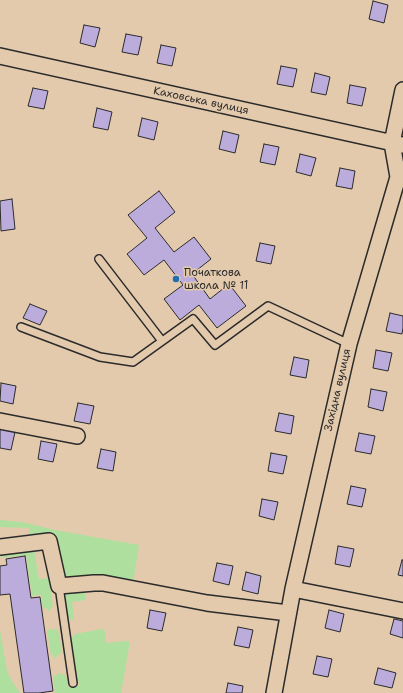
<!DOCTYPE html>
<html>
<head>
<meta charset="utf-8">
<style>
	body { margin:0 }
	canvas { display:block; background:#e4caac }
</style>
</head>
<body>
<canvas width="403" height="693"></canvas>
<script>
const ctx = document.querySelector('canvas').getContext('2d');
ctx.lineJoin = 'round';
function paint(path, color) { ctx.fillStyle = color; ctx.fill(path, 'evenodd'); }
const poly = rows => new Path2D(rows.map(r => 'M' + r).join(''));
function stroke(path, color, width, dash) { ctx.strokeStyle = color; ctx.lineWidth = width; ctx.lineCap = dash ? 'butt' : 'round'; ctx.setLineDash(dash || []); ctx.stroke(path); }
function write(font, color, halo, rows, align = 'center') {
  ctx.font = font + ' "Shantell Sans",sans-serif'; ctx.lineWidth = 3; ctx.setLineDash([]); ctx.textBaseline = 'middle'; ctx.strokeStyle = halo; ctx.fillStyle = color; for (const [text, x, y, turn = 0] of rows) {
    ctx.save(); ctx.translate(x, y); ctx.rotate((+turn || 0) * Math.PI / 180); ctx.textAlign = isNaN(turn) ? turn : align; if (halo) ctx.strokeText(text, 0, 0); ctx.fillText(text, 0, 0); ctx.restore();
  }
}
paint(poly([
	[0,520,22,522,55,530,139,545,133,583,94,575,68,578,65,578,60,573,53,535,30,538,29,528,0,527],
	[34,549,39,579,49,578,53,606,48,612,48,608,43,609,41,595,32,596,26,555,1,558,1,555],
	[84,589,86,600,72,602,74,620,71,620,67,617,64,598,65,595,70,591],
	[56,629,58,630,62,651,61,653,54,659,53,655,51,655,47,630],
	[102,629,105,631,106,643,124,641,130,642,121,693,54,693,55,692,53,676,57,675,57,673,66,675,68,687,79,685,71,641,73,636,75,634],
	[0,630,7,671,12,681,20,693,0,693]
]), '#afdf9e');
const building = poly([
	[373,1,388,5,384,23,369,19,373,1],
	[84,25,100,28,95,47,80,43,84,25],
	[126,34,142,37,138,55,122,52,126,34],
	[161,45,176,48,172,66,157,63,161,45],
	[281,66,297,69,293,87,277,84,281,66],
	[315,73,330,77,326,95,311,92,315,73],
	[350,85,366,88,362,106,347,103,350,85],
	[33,88,48,91,44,109,28,106,33,88],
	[97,108,112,112,108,130,93,127,97,108],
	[142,118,158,122,154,140,138,136,142,118],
	[223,131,239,135,235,153,219,149,223,131],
	[264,144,279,147,275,165,260,162,264,144],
	[300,154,316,158,311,176,296,172,300,154],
	[340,168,355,171,352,189,336,186,340,168],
	[159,191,175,212,155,228,174,252,194,237,211,259,192,274,210,299,229,284,246,306,217,328,199,305,180,320,164,299,183,285,164,260,144,275,127,254,147,238,128,215,159,191],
	[12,199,15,229,1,231,0,201,12,199],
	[260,243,275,246,271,264,256,261,260,243],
	[30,304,47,311,40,325,23,318,30,304],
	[390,313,403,316,403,328,402,334,386,331,390,313],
	[376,350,392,353,388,371,373,368,376,350],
	[294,357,309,360,306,378,290,375,294,357],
	[1,383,16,386,13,404,0,401,1,383],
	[371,389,387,392,383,411,368,407,371,389],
	[78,403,94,406,90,424,74,421,78,403],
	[279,413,294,416,291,434,275,431,279,413],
	[0,429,15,432,11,450,0,448,0,429],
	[359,433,375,436,371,454,355,451,359,433],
	[41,441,57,444,53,462,38,459,41,441],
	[101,449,116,452,113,471,97,468,101,449],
	[271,453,287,456,283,474,268,471,271,453],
	[351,486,366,489,362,507,347,504,351,486],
	[262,499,278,502,274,520,259,516,262,499],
	[338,546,354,549,350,567,335,564,338,546],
	[25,556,31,598,40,597,53,691,39,693,24,693,10,594,0,595,0,566,7,565,6,559,25,556],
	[402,560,403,560,403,576,398,575,402,560],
	[217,563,233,566,229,585,213,581,217,563],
	[246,572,261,576,258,594,242,590,246,572],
	[150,610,166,613,162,631,147,628,150,610],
	[329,610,344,614,340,632,325,628,329,610],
	[394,619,403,621,403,638,390,634,394,619],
	[238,627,253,630,249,648,234,645,238,627],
	[317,656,332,659,328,677,313,674,317,656],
	[378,668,396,673,392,688,374,684,378,668],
	[228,683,243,686,242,693,226,693,228,683]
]);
paint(building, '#bcacdc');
stroke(building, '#2b2b2b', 1);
const lane = poly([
	[99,259,162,341],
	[21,327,100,357,133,362,193,319,215,345,268,306,349,344],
	[59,586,73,683]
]);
const street = poly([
	[0,56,402,145],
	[0,421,77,436],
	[0,547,49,541,59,586,94,583,103,583,207,603,288,613],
	[293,589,403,611],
	[274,693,293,589,349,344,398,177,392,143,403,90]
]);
stroke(lane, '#2b2b2b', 10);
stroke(street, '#2b2b2b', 18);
stroke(lane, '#e4caac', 7);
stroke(street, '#e4caac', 15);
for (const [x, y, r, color] of [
	[176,279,4,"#1f6fb2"]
]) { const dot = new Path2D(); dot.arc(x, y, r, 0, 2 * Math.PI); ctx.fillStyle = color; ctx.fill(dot); stroke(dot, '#e4caac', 1.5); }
write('11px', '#2b2b2b', '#e4caac', [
	["Каховська вулиця",201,101,12],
	["Західна вулиця",338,390,-77]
]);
write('11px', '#2b2b2b', '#e4caac', [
	["Початкова",184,273],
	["школа № 11",184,286]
], 'left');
</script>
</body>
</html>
